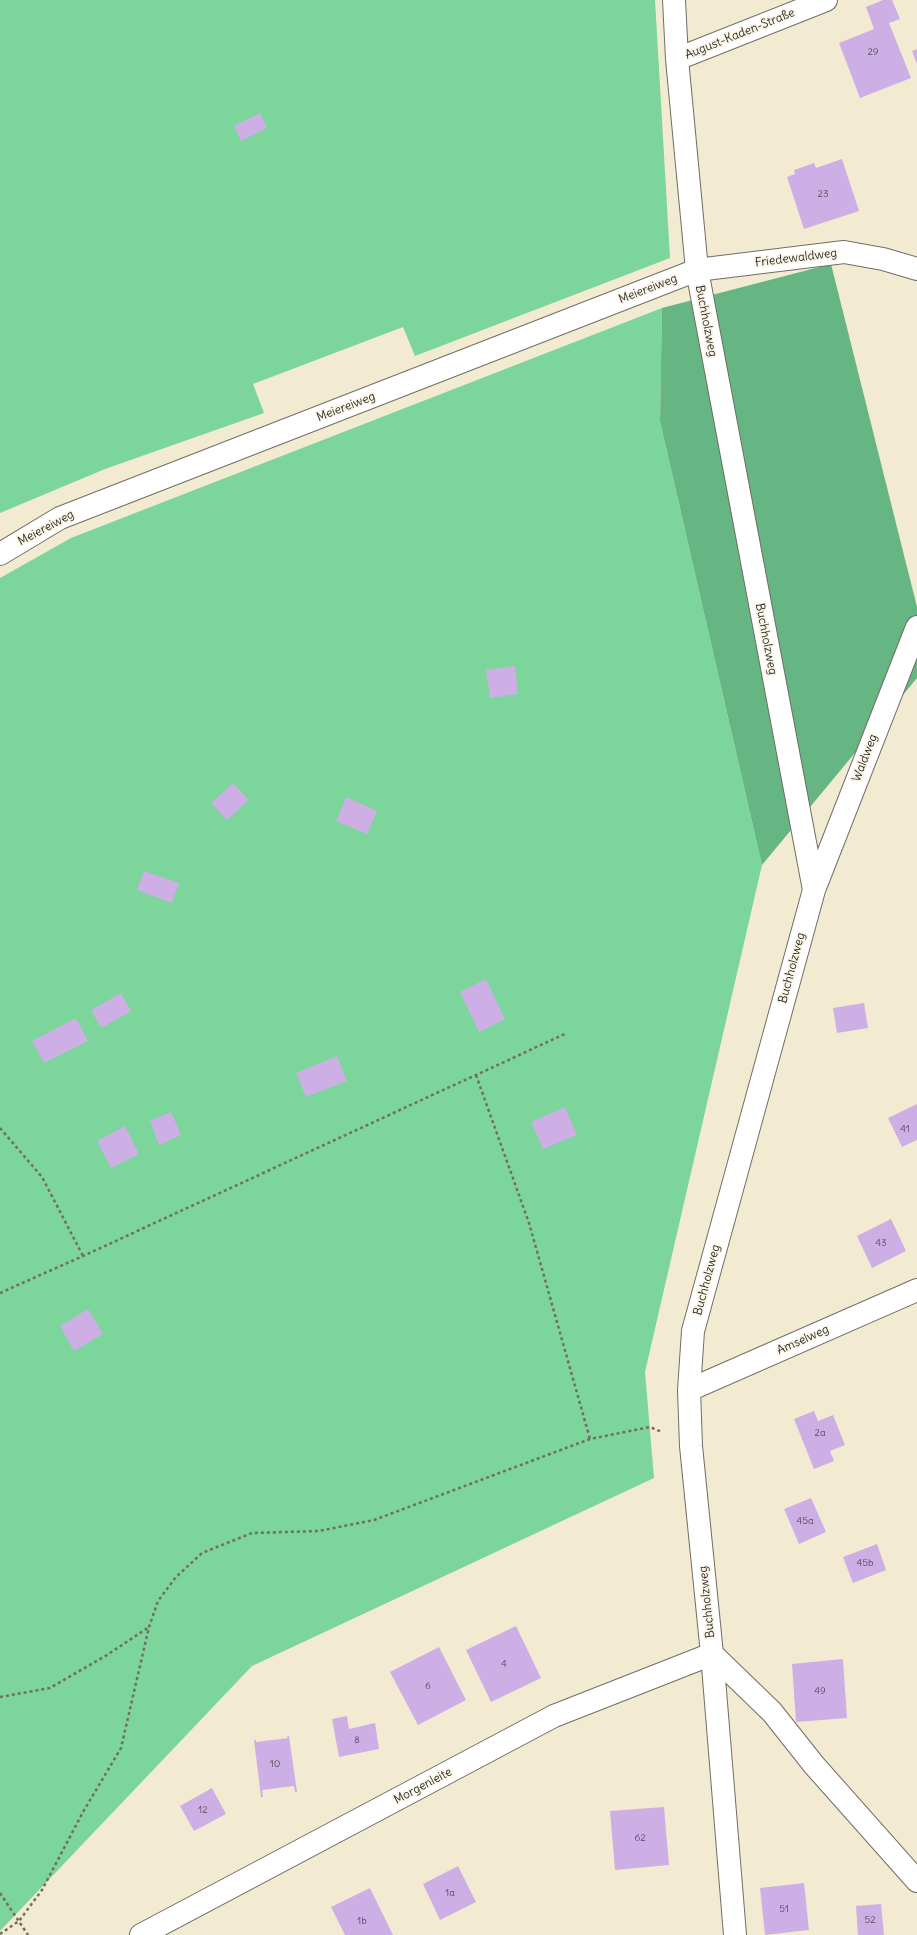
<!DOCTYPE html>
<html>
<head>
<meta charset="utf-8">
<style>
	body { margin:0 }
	canvas { display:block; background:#f2ebd2 }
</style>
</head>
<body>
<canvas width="917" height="1935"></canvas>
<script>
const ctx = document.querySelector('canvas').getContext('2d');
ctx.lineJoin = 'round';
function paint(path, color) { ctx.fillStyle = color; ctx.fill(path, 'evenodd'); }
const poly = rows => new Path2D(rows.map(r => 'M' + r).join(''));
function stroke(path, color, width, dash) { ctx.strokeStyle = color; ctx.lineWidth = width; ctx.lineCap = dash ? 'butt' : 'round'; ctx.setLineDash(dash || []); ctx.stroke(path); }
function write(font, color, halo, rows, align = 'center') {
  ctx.font = font + ' Delius,sans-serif'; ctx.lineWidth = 3.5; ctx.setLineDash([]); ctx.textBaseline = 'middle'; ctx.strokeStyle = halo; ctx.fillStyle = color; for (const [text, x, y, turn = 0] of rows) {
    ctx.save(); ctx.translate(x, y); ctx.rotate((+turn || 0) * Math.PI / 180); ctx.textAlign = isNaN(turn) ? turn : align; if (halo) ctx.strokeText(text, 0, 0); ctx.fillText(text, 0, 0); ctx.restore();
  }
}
paint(poly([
	[0,0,655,0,670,258,415,356,403,327,253,384,264,413,105,469,0,513],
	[662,308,660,421,762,865,645,1372,654,1478,252,1666,0,1931,0,578,71,538]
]), '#7cd59a');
paint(poly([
	[831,264,917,607,917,678,762,865,660,421,662,308]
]), '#65b682');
paint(poly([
	[883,0,892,0,900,19,889,23,911,78,860,98,839,43,874,29,866,7],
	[917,49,917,64,912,51],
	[260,113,267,128,241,141,234,126],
	[842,159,859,211,804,229,787,177,795,174,794,170,814,163,816,168],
	[515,666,518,694,490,698,486,670],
	[233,783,249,800,227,820,211,803],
	[346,797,377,811,367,834,336,821],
	[144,871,179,883,172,903,137,890],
	[486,979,505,1019,479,1032,460,992],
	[121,993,131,1011,101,1028,91,1010],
	[864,1003,868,1028,837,1033,833,1008],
	[76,1018,88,1041,44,1063,32,1041],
	[337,1056,347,1081,306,1097,296,1073],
	[917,1104,917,1140,902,1147,888,1118],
	[565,1107,577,1135,543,1149,531,1122],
	[171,1112,181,1135,159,1145,150,1121],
	[125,1126,139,1154,111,1168,97,1141],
	[891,1219,906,1251,872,1268,857,1236],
	[88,1309,103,1334,74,1351,60,1326],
	[814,1411,818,1421,833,1415,845,1445,830,1451,834,1461,814,1469,794,1419],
	[811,1498,826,1532,799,1544,784,1509],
	[877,1544,886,1570,853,1583,843,1557],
	[516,1626,541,1678,491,1702,466,1650],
	[439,1647,466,1700,418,1725,390,1672],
	[843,1659,847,1718,796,1722,792,1664],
	[347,1716,349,1729,375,1723,379,1749,339,1757,332,1719],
	[287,1736,289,1736,297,1792,295,1792,294,1786,262,1790,263,1797,261,1797,254,1740,256,1740,256,1742,288,1738],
	[212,1788,226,1814,194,1831,180,1806],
	[664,1807,669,1865,615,1870,610,1811],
	[458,1866,476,1902,440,1920,423,1884],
	[804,1883,809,1930,765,1935,760,1888],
	[370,1888,393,1935,345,1935,331,1907],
	[881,1904,884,1935,858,1935,856,1906]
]), '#ceafe5');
const minor = poly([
	[674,0,677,59,697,270,814,890,693,1331,689,1390,691,1446,712,1654,735,1935],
	[677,59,826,0],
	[0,554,60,518,697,270,844,252,883,259,917,269],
	[814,890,917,627],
	[689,1390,917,1290],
	[141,1935,554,1716,712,1654,772,1712,814,1765,917,1881]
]);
stroke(minor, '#716e65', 24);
stroke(poly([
	[476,1075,529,1223,590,1439],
	[0,1128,42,1177,83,1256],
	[0,1293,83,1256,567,1033],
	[0,1697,50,1688,107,1655,149,1627],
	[0,1893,28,1935],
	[0,1934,19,1921,42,1890,83,1812,121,1748,149,1627,158,1601,176,1577,202,1553,252,1533,319,1531,374,1520,590,1439,650,1427,662,1432]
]), '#716e65', 2.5, [3, 3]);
stroke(minor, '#fff', 22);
write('10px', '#544c5a', null, [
	["29",873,52],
	["23",823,194],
	["41",905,1129],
	["43",881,1243],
	["2a",820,1433],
	["45a",805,1521],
	["45b",865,1563],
	["4",504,1664],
	["6",428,1686],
	["49",820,1691],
	["8",357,1740],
	["10",275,1764],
	["12",203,1810],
	["62",640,1838],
	["1a",450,1893],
	["51",784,1909],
	["52",870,1920],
	["1b",362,1921]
]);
write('12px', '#2b2b2b', '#fcf5e5', [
	["August-Kaden-Straße",740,34,-22],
	["Friedewaldweg",796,258,-7],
	["Meiereiweg",648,289,-21],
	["Buchholzweg",706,321,79],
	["Meiereiweg",346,407,-21],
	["Meiereiweg",46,528,-28],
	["Buchholzweg",766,639,79],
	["Waldweg",865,758,-69],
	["Buchholzweg",792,968,-75],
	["Buchholzweg",707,1280,-75],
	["Amselweg",803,1340,-24],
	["Buchholzweg",707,1602,-96],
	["Morgenleite",423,1786,-28]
]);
</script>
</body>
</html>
